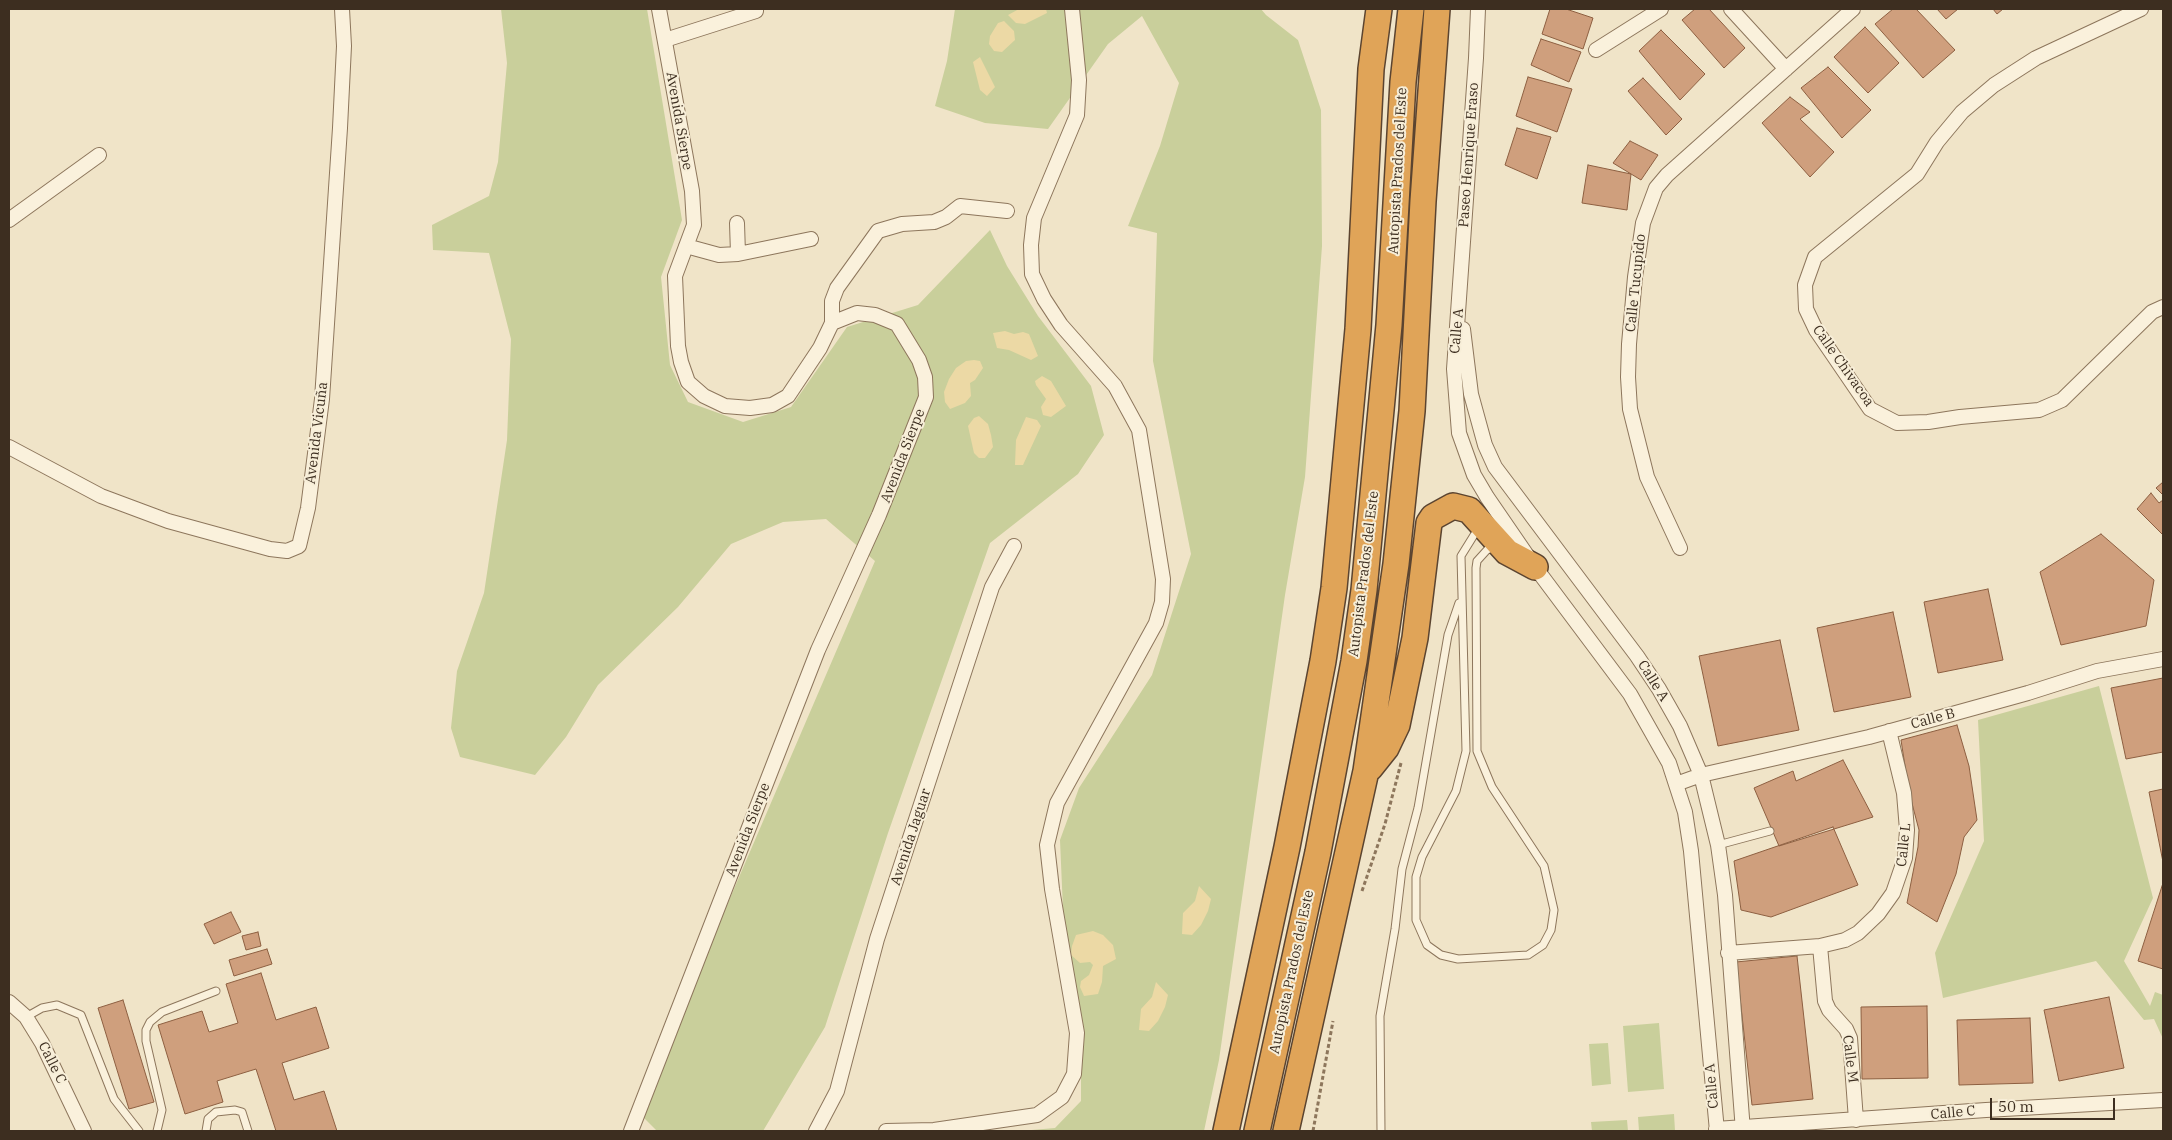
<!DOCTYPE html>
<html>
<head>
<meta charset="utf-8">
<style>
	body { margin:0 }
	#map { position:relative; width:2172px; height:1140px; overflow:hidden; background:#f0e4c8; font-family:"IBM Plex Serif",serif }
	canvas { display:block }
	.frame { position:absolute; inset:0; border:10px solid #3d2e20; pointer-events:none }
	.scale { position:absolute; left:1990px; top:1098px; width:125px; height:22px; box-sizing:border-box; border:2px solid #3d2e20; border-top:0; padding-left:6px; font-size:15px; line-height:18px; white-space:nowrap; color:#3d2e20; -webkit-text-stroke:4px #f7eed8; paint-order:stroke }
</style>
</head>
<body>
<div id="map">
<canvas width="2172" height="1140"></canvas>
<div class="frame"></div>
<div class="scale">50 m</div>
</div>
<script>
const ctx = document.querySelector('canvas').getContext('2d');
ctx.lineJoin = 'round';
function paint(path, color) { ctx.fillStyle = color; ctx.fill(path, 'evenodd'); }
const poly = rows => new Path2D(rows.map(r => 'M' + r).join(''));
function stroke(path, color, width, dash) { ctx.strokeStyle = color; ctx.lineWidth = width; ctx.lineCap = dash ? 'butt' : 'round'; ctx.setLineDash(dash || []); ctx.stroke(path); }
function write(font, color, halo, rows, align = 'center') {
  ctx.font = font + ' "IBM Plex Serif",serif'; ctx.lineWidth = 4; ctx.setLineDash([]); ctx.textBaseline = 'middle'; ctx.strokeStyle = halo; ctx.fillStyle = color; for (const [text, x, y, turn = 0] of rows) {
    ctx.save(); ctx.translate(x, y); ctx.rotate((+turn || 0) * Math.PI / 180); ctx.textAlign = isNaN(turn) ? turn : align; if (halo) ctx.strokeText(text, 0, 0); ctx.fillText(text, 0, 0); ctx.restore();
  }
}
paint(poly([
	[501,9,647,9,682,220,661,277,670,365,688,402,743,422,791,407,847,327,918,305,990,230,1007,266,1038,316,1091,386,1104,435,1078,474,990,543,888,833,825,1027,763,1131,657,1131,638,1112,875,561,826,519,783,522,731,544,678,607,598,685,566,737,535,775,460,757,451,728,457,671,484,593,507,440,511,339,489,253,433,250,432,225,489,196,498,162,507,63],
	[955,9,1261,9,1266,15,1298,40,1321,110,1322,246,1305,477,1285,595,1219,1060,1204,1131,1020,1131,1055,1128,1081,1101,1081,1032,1064,933,1060,840,1079,788,1152,675,1191,554,1153,361,1157,233,1128,226,1160,146,1179,83,1142,16,1108,44,1048,129,985,123,935,106,947,61],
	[2099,686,2153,898,2124,961,2150,1006,2155,992,2163,995,2163,1039,2154,1019,2144,1020,2096,961,1943,998,1935,953,1984,841,1978,720],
	[1659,1023,1664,1089,1628,1092,1623,1026],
	[1608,1043,1611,1084,1592,1086,1589,1044],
	[1674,1114,1675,1131,1639,1131,1638,1117],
	[1627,1120,1628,1131,1592,1131,1591,1122]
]), '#c9cf9b');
paint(poly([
	[1019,9,1046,9,1047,13,1025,24,1016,23,1008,15],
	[1004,21,1014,31,1015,40,1002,52,994,51,989,44,990,36,998,23],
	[980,57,995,87,987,96,980,90,973,62],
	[1005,331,1014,334,1023,332,1029,334,1038,356,1031,360,1009,350,997,348,993,333],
	[974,360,980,361,983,368,975,380,970,383,971,396,965,403,950,409,945,402,944,392,949,379,956,368,966,361],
	[1042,376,1051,381,1066,406,1051,417,1043,415,1041,407,1046,399,1036,385,1035,381],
	[979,416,988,424,991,435,993,447,985,458,979,458,974,453,968,426,974,418],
	[1026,417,1037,420,1041,426,1023,465,1015,465,1016,440],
	[1199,886,1211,899,1208,911,1201,925,1192,935,1182,934,1183,913,1195,901],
	[1093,931,1103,935,1113,945,1116,959,1103,966,1102,982,1098,994,1084,996,1080,987,1081,981,1089,975,1093,965,1090,962,1080,963,1071,955,1072,946,1076,935],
	[1156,982,1168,995,1165,1007,1158,1021,1149,1031,1139,1030,1141,1009,1152,997]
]), '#ecd9a5');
const building = poly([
	[1550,9,1566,9,1593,18,1583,49,1542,34,1550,9],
	[1695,9,1709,9,1745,48,1724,68,1682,20,1695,9],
	[1893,9,1916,9,1955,50,1923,78,1875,24,1893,9],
	[1937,9,1958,9,1946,19,1937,9],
	[1993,9,2003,9,1997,14,1993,9],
	[1865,27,1899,63,1868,93,1834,57,1865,27],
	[1661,30,1705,74,1680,100,1639,51,1661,30],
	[1541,39,1581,52,1569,82,1531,65,1541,39],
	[1828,67,1871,110,1842,138,1801,88,1828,67],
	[1528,77,1572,89,1557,132,1516,116,1528,77],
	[1643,78,1682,119,1666,135,1628,91,1643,78],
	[1790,97,1810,112,1800,119,1834,152,1810,177,1762,123,1790,97],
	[1517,128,1551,137,1537,179,1505,165,1517,128],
	[1630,141,1658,155,1641,180,1613,163,1630,141],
	[1588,165,1631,174,1627,210,1582,203,1588,165],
	[2163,482,2163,495,2156,488,2163,482],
	[2151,493,2159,503,2163,500,2163,535,2137,509,2151,493],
	[2101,534,2154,580,2146,626,2061,645,2040,572,2101,534],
	[1988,589,2003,660,1938,673,1924,602,1988,589],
	[1893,612,1911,697,1834,712,1817,628,1893,612],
	[1780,640,1799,730,1718,746,1699,656,1780,640],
	[2163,678,2163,752,2126,759,2111,688,2163,678],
	[1957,725,1969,766,1977,820,1964,837,1956,874,1937,922,1907,903,1918,847,1919,830,1909,792,1901,740,1957,725],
	[1843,760,1873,817,1779,846,1754,788,1793,771,1796,781,1843,760],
	[2163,789,2163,862,2149,792,2163,789],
	[1833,827,1858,885,1771,917,1741,910,1734,861,1833,827],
	[2163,883,2163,969,2138,961,2163,883],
	[231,912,241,932,214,944,204,924,231,912],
	[258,932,261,946,246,950,242,936,258,932],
	[267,949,272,964,234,976,229,960,267,949],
	[1797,956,1813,1099,1752,1105,1736,962,1797,956],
	[261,973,276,1020,316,1007,329,1048,282,1063,294,1100,324,1091,337,1131,276,1131,256,1069,217,1081,223,1102,185,1114,158,1025,202,1011,209,1032,238,1023,226,984,261,973],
	[2109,997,2124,1068,2059,1081,2044,1010,2109,997],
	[123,1000,154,1102,129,1109,98,1008,123,1000],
	[1927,1006,1928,1078,1862,1079,1861,1007,1927,1006],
	[2030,1018,2033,1083,1959,1085,1957,1020,2030,1018]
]);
paint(building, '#cf9f7d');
stroke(building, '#8d5f41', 1);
const service = poly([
	[1479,527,1461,556,1466,751,1456,791,1422,857,1416,877,1416,920,1427,945,1441,955,1458,959,1528,955,1543,945,1551,930,1554,910,1544,866,1492,787,1477,751,1476,568,1477,561,1487,550,1495,546],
	[1718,845,1770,831],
	[26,1017,42,1008,57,1005,81,1015,114,1099,139,1131],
	[157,1131,162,1110,146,1041,146,1030,150,1022,162,1012,216,991],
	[206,1131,208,1119,216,1112,235,1110,242,1112,248,1131],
	[1381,1131,1380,1016,1395,929,1402,869,1418,808,1448,635,1459,603]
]);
const minor = poly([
	[1478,9,1476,58,1454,369,1459,433,1474,475,1487,497,1535,567,1630,694,1669,763,1685,812,1691,851,1717,1131],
	[1731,9,1786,69],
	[2141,9,2036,58,1994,85,1962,112,1937,142,1917,174,1815,257,1805,285,1806,309,1816,330,1870,409,1897,423,1928,422,1960,417,2039,410,2062,400,2152,312,2163,307],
	[665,40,756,11],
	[1596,50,1661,9],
	[9,220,99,155],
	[737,223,738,254],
	[686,246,719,255,738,254,811,239],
	[832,323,832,301,837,288,878,231,902,224,934,222,946,217,960,206,1007,211],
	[1463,329,1471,394,1485,445,1495,467,1637,656,1659,689,1680,726,1701,775,1718,845,1725,895,1743,1131],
	[9,447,101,496,168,521,270,549,287,551,299,546,308,508,322,399,340,128,344,46,342,9],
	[1680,548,1647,477,1630,409,1628,377,1629,344,1635,277,1643,223,1656,188,1667,175,1853,9],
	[1676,784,1701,775,1869,737,2028,693,2097,671,2163,659],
	[1820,946,1825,1001,1829,1010,1846,1029,1850,1038,1856,1120],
	[1728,953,1820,946,1845,940,1858,933,1878,914,1893,893,1905,858,1907,830,1904,793,1889,731],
	[9,1002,26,1017,42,1043,84,1131],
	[1716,1129,1986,1110,2163,1100],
	[631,1131,818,650,879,515,926,397,925,377,919,360,897,324,875,315,857,313,832,323,820,348,788,396,772,405,750,408,725,406,704,396,688,382,681,362,678,346,675,276,694,225,692,191,659,9],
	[816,1131,837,1091,877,939,992,587,1014,546],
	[886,1131,934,1130,1037,1115,1062,1097,1074,1074,1077,1033,1052,889,1047,845,1057,803,1156,623,1162,602,1163,579,1139,430,1115,386,1061,325,1044,299,1032,274,1031,245,1034,218,1077,115,1079,80,1072,9]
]);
const motorway = poly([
	[1370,768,1386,748,1397,725,1415,638,1429,523,1433,517,1453,506,1469,510,1507,552,1535,567],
	[1226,1131,1287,847,1323,661,1334,588,1358,329,1371,69,1379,9],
	[1257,1131,1318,852,1354,661,1364,590,1389,325,1403,82,1411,9],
	[1286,1131,1366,771,1396,564,1412,411,1423,201,1437,9]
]);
stroke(service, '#8d765c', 9);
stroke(minor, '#8d765c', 16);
stroke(motorway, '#5b4430', 28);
stroke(poly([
	[1362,891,1385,824,1401,763],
	[1313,1131,1333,1021]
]), '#8d765c', 3, [4, 2.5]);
stroke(service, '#faf1dc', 7);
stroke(minor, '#faf1dc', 14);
stroke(motorway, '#e0a458', 25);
write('14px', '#3d2e20', '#f7eed8', [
	["Avenida Sierpe",679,121,80],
	["Paseo Henrique Eraso",1469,155,-86],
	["Autopista Prados del Este",1398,171,-87],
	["Calle Tucupido",1636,283,-84],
	["Calle A",1457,331,-85],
	["Calle Chivacoa",1843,366,55],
	["Avenida Vicuña",317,433,-83],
	["Avenida Sierpe",903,456,-69],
	["Autopista Prados del Este",1364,574,-83],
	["Calle A",1653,681,58],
	["Calle B",1933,719,-15],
	["Avenida Sierpe",748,830,-69],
	["Avenida Jaguar",911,837,-72],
	["Calle L",1904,845,-84],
	["Autopista Prados del Este",1292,972,-78],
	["Calle M",1850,1059,83],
	["Calle C",52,1063,63],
	["Calle A",1712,1086,-95],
	["Calle C",1953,1113,-5]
]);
</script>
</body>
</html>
